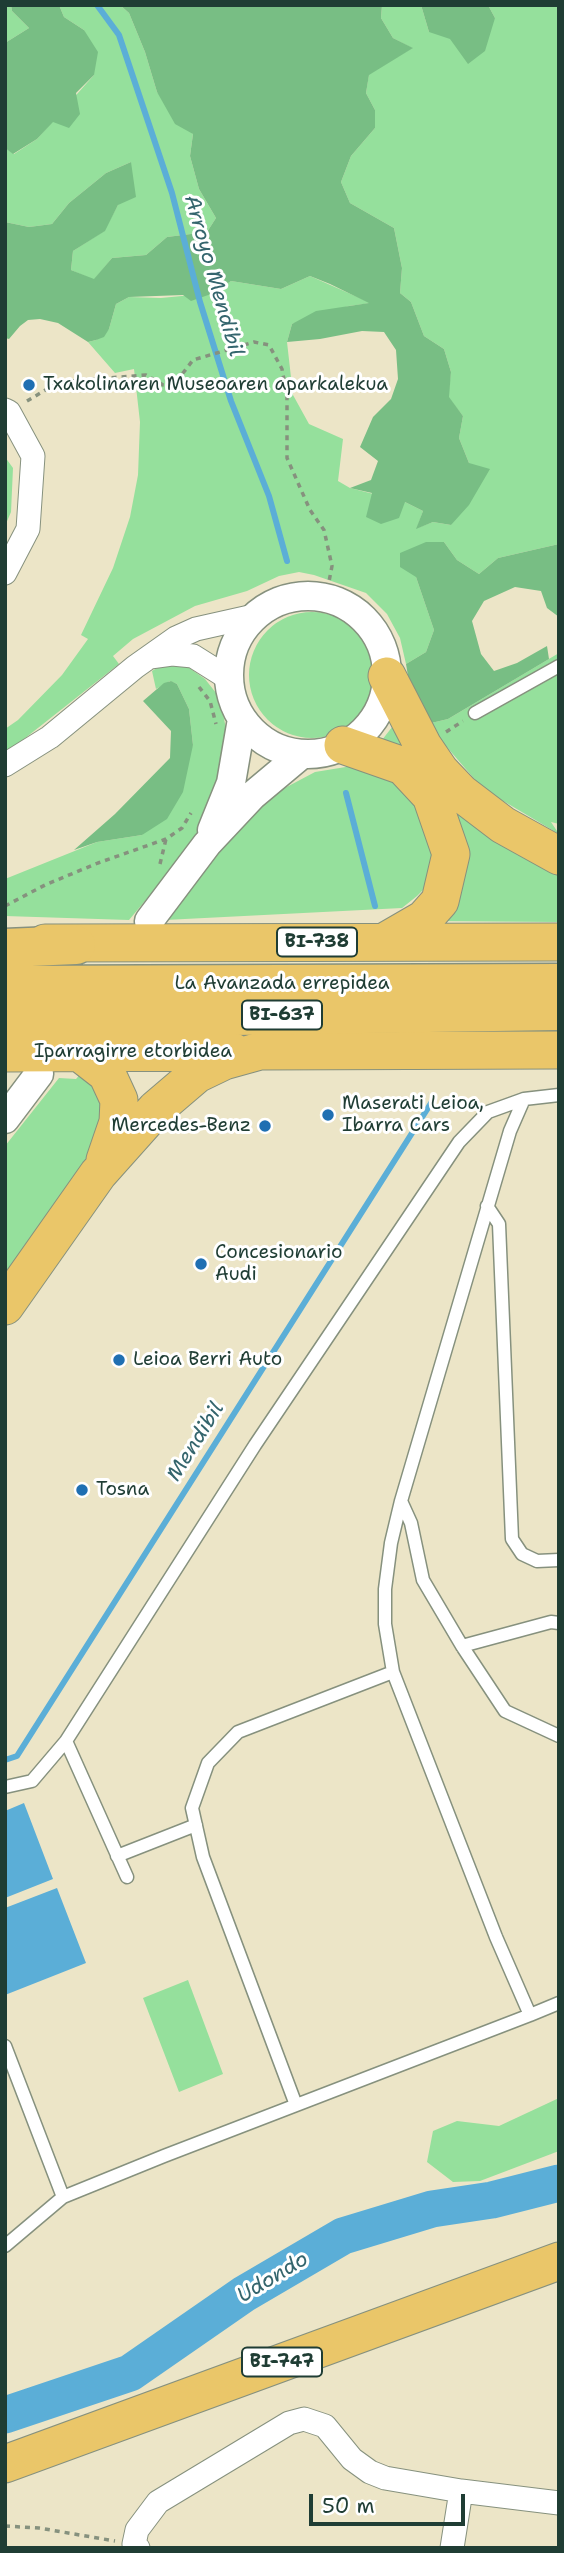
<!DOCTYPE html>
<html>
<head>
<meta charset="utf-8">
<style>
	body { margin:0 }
	#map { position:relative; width:564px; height:2553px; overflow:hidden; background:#ece5c7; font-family:"Shantell Sans",sans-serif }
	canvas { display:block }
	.frame { position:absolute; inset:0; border:7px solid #1f3d34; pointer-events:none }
	.scale { position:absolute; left:309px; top:2494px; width:156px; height:32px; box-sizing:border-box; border:4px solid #1f3d34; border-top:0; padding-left:9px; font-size:21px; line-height:24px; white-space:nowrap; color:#1f3d34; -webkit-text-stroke:5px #fff; paint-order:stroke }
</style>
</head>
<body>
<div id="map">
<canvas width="564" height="2553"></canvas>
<div class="frame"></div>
<div class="scale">50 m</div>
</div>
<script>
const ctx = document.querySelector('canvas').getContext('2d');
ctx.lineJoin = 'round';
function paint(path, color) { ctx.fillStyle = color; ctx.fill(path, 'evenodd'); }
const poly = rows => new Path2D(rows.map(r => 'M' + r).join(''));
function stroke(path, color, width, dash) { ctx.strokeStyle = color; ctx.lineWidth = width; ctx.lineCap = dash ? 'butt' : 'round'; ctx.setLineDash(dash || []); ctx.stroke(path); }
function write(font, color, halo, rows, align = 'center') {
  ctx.font = font + ' "Shantell Sans",sans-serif'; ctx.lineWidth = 6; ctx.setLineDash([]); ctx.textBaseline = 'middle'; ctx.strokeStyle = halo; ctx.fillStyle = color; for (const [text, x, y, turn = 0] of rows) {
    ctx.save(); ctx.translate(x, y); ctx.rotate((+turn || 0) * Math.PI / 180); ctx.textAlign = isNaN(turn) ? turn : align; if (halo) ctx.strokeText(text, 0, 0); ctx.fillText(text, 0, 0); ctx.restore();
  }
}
paint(poly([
	[5,5,11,5,12,11,29,28,5,43],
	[59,5,120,5,129,13,145,52,157,92,193,134,190,156,199,189,216,218,207,232,167,237,146,255,112,258,94,280,71,270,73,251,104,231,118,205,131,162,106,173,69,203,52,224,29,227,5,222,5,148,14,154,37,139,94,75,84,30,64,17],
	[382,5,421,5,429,32,495,18,488,5,559,5,559,544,498,558,479,574,457,560,444,542,416,577,434,630,426,652,406,664,400,638,387,614,366,593,314,575,299,572,279,576,247,591,195,606,133,639,113,656,119,664,5,754,5,729,18,720,62,675,88,639,81,635,113,568,130,517,138,475,140,422,134,369,115,373,88,342,96,340,109,329,116,304,129,297,161,298,213,293,231,281,281,289,310,276,371,303,349,306,292,324,287,342,293,395,309,424,343,439,338,481,350,488,405,502,423,511,417,528,433,522,451,525,469,463,459,438,463,416,448,397,451,372,444,349,424,336,411,302,400,293,402,268,394,228,350,203,341,182,351,156,375,128,375,110,366,93,369,74,412,48,393,38,381,18],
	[5,457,13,468,11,512,5,526],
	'249 675a63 63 0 1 1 126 0a63 63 0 1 1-126 0Z',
	[559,653,559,824,551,822,559,834,483,789,427,724,448,719],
	[176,664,188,667,205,679,220,698,227,734,215,798,192,845,129,920,5,916,5,879,97,842,142,835,193,745,189,709,177,684,170,681,156,689,152,671,162,665],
	[396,722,559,869,559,922,432,921,463,863,375,749],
	[352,766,402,785,423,808,437,853,425,888,417,896,402,908,165,920,247,817,281,790,315,772],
	[84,1070,108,1102,92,1157,5,1280,5,1146,59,1078,76,1079],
	[188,1980,223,2074,179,2092,143,1998],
	[559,2098,559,2151,480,2181,453,2182,427,2162,433,2131,457,2121,499,2126]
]), '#95e09c');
paint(poly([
	[11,5,59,5,64,17,84,30,98,52,94,75,76,93,80,114,69,128,53,122,37,139,13,154,5,148,5,43,29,28,12,11],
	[120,5,382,5,381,18,393,38,413,48,369,75,366,93,375,110,375,128,351,156,341,182,350,203,394,228,402,268,400,293,411,302,424,336,444,349,451,372,449,397,463,416,459,438,469,463,490,469,469,505,451,525,433,522,416,529,423,511,405,502,399,518,381,524,366,517,372,493,350,488,371,480,378,461,360,447,373,417,391,399,398,379,396,350,384,332,362,331,320,339,287,342,292,324,316,311,369,303,330,284,310,276,281,289,231,281,214,293,191,301,183,295,129,297,116,304,109,329,104,337,96,340,88,342,58,323,40,319,28,320,20,326,9,339,5,338,5,222,29,227,52,224,69,203,106,173,131,162,136,197,118,205,105,231,73,251,71,270,94,279,112,258,146,255,167,237,207,232,216,218,199,189,190,156,193,134,175,124,157,92,145,52,129,13],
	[421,5,488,5,495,18,485,51,468,64,450,39,429,32],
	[426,542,444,542,457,560,479,574,498,558,559,544,559,617,547,608,541,591,515,587,484,601,472,621,481,654,494,671,517,663,547,646,549,659,448,719,427,724,411,694,406,664,426,652,434,630,416,577,400,567,400,553],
	[171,681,177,684,189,709,193,745,183,792,167,819,142,835,97,842,74,850,115,814,170,758,171,731,143,701,164,683]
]), '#78be84');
paint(poly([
	[24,1803,53,1879,5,1898,5,1811],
	[57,1888,86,1963,5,1995,5,1908]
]), '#5baed7');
stroke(poly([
	[97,5,119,35,172,193,200,302,231,401,269,496,287,561],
	[346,793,375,906],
	[5,1760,17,1756,433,1100]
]), '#5baed7', 6);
stroke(poly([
	[5,2415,130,2373,244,2294,343,2236,432,2209,492,2200,559,2183]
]), '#5baed7', 37);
const service = poly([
	[475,713,559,666],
	[487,1206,499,1224,512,1539,522,1554,537,1561,559,1560],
	[401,1501,411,1523,423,1580,462,1646,505,1711,559,1736],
	[462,1646,551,1622,559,1623],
	[66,1741,127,1877],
	[5,1787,32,1781,66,1741,255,1445,459,1142,488,1112,524,1099],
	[117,1856,196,1825],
	[530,2015,559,2003],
	[5,2046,63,2197],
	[296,2105,203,1857,192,1808,208,1763,238,1732,393,1672],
	[5,2246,63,2197,164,2156,530,2015,496,1937,393,1672,385,1624,385,1589,391,1543,401,1501,510,1131,524,1099,559,1095]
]);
const minor = poly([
	[5,410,9,412,33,456,28,529,5,573],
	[150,657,172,654,193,656,228,678],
	[5,765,50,737,135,667,176,638,196,629,254,616],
	[138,2548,134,2544,137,2530,158,2502,289,2423,304,2419,325,2426,352,2459,370,2472,385,2478,461,2491,559,2503],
	[452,2548,461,2491]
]);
const tertiary = poly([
	'229 675a79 79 0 1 1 158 0a79 79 0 1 1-158 0Z',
	[212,830,231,783,242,719],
	[149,921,207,844,253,795,302,754],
	[5,1119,39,1074]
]);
const primary = poly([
	[387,676,423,746,440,771,461,793,503,825,559,856],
	[343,745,403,766,431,796,451,854,440,901,424,919,386,941],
	[45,943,559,942],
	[5,1053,234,1052],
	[80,1053,107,1074,119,1100,118,1122,105,1160],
	[5,1306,98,1174,156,1109,197,1074,224,1061,260,1051,559,1050],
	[5,2464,559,2261]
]);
const trunk = poly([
	[5,948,76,945],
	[5,985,559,983],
	[5,1016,234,1016,559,1011]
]);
stroke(service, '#86917e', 15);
stroke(minor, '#86917e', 25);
stroke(tertiary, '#86917e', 31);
stroke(primary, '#86917e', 39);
stroke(trunk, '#86917e', 41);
stroke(poly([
	[27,401,59,382,146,375,163,385,173,386,193,360,254,342,269,345,282,369,287,396,287,458,310,510,324,530,332,566,326,597],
	[199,687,210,701,216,724],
	[446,732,463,721],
	[160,864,166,839],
	[5,906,45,885,98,863,166,839,182,828,191,813],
	[5,2526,39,2528,115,2541]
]), '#86917e', 3.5, [5, 5]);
stroke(service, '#fff', 12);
stroke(minor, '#fff', 23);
stroke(tertiary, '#fff', 28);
stroke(primary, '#eac669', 37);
stroke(trunk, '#eac669', 38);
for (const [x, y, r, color] of [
	[29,385,7,"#1f6fb2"],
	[328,1115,7,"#1f6fb2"],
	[265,1126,7,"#1f6fb2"],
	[201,1264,7,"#1f6fb2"],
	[119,1360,7,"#1f6fb2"],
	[82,1490,7,"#1f6fb2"]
]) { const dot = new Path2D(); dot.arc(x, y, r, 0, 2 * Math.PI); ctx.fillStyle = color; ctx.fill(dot); stroke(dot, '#fff', 2.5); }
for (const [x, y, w] of [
	[317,942,80],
	[282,1015,80],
	[282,2362,80]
]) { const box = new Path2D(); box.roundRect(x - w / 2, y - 14.5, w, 29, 5); ctx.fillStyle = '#fff'; ctx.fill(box); stroke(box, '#1f3d34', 2); }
write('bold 18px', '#1f3d34', null, [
	["BI-738",317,942],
	["BI-637",282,1015],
	["BI-747",282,2362]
]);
write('19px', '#1f3d34', '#fff', [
	["Txakolinaren Museoaren aparkalekua",43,385],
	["Maserati Leioa,",342,1104],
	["Ibarra Cars",342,1126],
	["Mercedes-Benz",251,1126,"right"],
	["Concesionario",215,1253],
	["Audi",215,1275],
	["Leioa Berri Auto",133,1360],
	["Tosna",96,1490]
], 'left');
write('19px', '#1f3d34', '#fff', [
	["La Avanzada errepidea",282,984],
	["Iparragirre etorbidea",133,1052]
]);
write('italic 21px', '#34656d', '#fff', [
	["Arroyo Mendibil",213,276,74],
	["Mendibil",196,1442,-58],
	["Udondo",273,2278,-31]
]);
</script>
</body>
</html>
